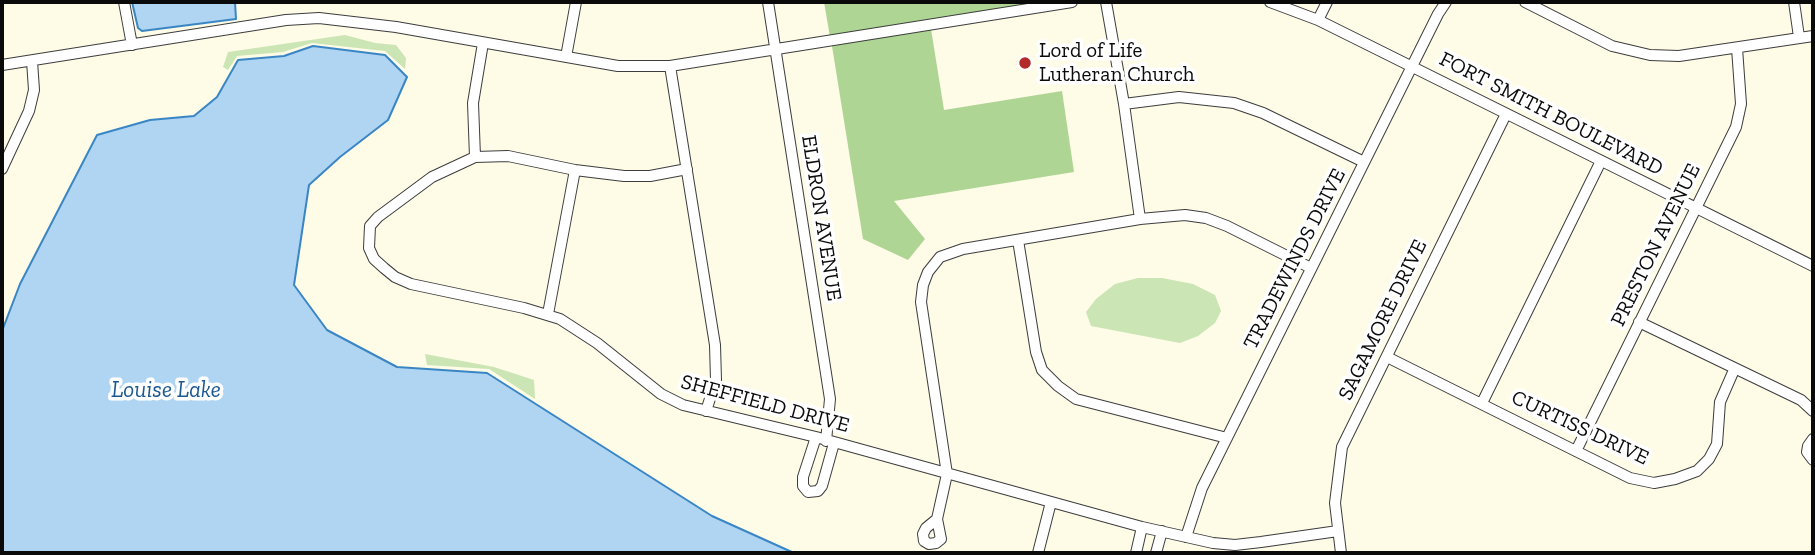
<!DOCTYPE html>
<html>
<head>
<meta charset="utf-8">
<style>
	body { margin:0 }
	#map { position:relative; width:1815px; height:555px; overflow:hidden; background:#fefbe7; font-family:"Zilla Slab",serif }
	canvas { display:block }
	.frame { position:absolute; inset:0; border:4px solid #0a0a0a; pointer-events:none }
</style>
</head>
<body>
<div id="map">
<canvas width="1815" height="555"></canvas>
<div class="frame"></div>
</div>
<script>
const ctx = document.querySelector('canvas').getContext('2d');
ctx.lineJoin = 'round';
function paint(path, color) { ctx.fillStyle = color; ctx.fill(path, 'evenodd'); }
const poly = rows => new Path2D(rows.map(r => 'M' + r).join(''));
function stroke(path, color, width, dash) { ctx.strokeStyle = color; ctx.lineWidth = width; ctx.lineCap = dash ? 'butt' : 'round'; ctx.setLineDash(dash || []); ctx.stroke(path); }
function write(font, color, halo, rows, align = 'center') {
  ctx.font = font + ' "Zilla Slab",serif'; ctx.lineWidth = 7; ctx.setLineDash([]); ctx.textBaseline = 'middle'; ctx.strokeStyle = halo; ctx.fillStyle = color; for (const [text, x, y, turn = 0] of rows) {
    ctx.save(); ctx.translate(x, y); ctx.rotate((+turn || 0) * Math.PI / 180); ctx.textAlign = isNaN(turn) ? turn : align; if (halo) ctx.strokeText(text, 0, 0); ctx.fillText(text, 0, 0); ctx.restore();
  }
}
paint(poly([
	[345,35,375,43,396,45,406,58,405,69,385,51,312,43,283,52,237,56,228,70,223,67,228,52],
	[1138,278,1162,278,1193,284,1215,295,1221,311,1215,323,1198,336,1180,343,1091,326,1086,312,1096,299,1115,284],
	[425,354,494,367,534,380,535,399,489,369,427,365]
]), '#cbe5b4');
paint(poly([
	[824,2,1045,2,830,37],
	[931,29,944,110,1062,91,1074,172,894,201,925,239,908,260,863,239,832,46]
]), '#aed594');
const water = poly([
	[132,2,235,2,236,19,142,31,138,28,132,2],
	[313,46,385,55,407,77,388,120,340,157,309,185,294,285,327,330,397,367,487,373,712,516,794,553,2,553,2,331,20,284,97,135,150,120,194,116,217,97,238,60,284,56,313,46]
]);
paint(water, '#afd5f2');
stroke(water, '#3a86c5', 2);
const minor = poly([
	[124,2,132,45],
	[768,2,830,399,826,441],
	[1106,2,1124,104,1140,219],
	[1270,2,1318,20,1813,266],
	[1525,2,1612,46,1650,55,1679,56,1813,36],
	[1794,2,1799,37],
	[1318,20,1327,2],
	[566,57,576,2],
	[2,65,286,20,319,18,396,27,618,66,670,66,1072,2],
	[670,66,715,345,716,380,706,411],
	[1124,104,1179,97,1234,103,1263,113,1364,162],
	[475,157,473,103,483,43],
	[2,169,29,111,34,90,32,61],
	[687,169,650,176,624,176,575,170,508,156,475,157,432,177,378,217,370,226,369,248,374,259,384,268,395,277,411,284,524,308,560,319,597,343,661,394,683,405,816,437,1142,527,1213,543,1235,545,1261,542,1338,531],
	[1018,240,1036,352,1042,370,1058,386,1076,399,1227,438],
	[548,314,575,170],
	[1639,322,1801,400,1813,411],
	[1387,357,1630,478,1654,483,1675,479,1697,471,1709,459,1717,444,1720,402,1734,370],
	[1482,403,1601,161],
	[816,437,803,477,803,486,808,492,818,491,822,486,834,443],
	[1813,439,1808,446,1807,452,1813,460],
	[1576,451,1736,127,1741,104,1737,48],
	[937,519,941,539,936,543,929,544,924,541,923,534,926,528,937,519,947,474,921,302,923,285,928,272,940,257,963,249,1140,219,1185,215,1206,218,1227,226,1311,268],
	[1186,537,1202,488,1438,14,1446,2],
	[1038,553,1051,502],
	[1136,553,1142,527],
	[1156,553,1162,531],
	[1341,553,1335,503,1342,447,1506,114]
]);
stroke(minor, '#3d3d3d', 12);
stroke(minor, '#fff', 10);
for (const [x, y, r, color] of [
	[1025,63,7,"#b12b2a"]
]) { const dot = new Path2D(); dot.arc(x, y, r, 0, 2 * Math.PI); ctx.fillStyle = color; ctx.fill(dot); stroke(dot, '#fff', 2.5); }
write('21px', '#0a0a0a', '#fff', [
	["Lord of Life",1039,51],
	["Lutheran Church",1039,75]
], 'left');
write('21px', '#0a0a0a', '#fff', [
	["FORT SMITH BOULEVARD",1551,114,27],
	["ELDRON AVENUE",821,218,81],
	["PRESTON AVENUE",1656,245,-64],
	["TRADEWINDS DRIVE",1295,259,-63],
	["SAGAMORE DRIVE",1383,320,-64],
	["SHEFFIELD DRIVE",765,404,15],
	["CURTISS DRIVE",1580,428,25]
]);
write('italic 23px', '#1b5893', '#fff', [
	["Louise Lake",166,390]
]);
</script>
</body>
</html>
